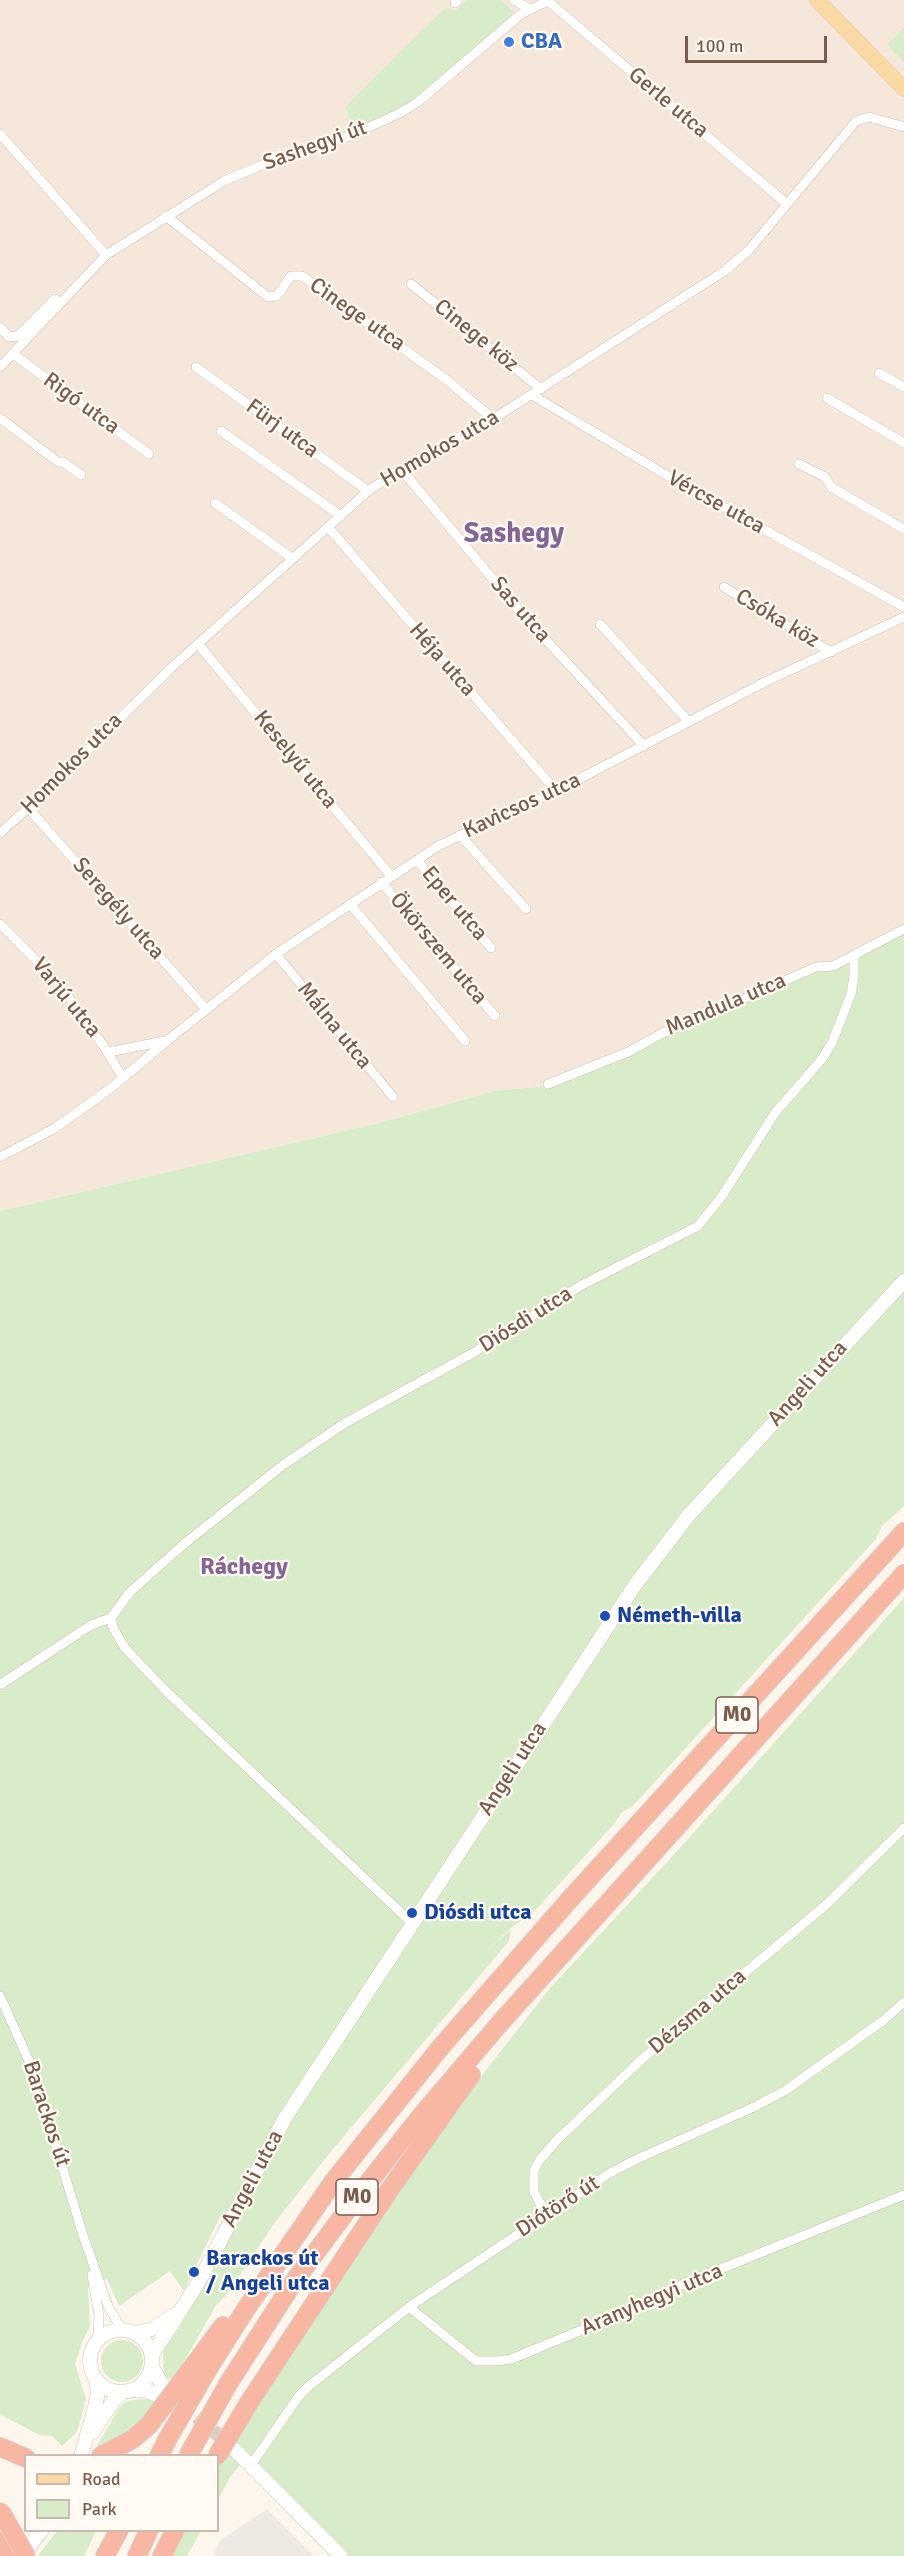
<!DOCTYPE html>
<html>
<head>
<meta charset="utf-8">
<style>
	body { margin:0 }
	#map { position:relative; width:904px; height:2556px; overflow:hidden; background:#fdf6ec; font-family:Signika,sans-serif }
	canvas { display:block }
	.legend { position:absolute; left:24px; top:2454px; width:195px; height:78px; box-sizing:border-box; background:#fffaf3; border:2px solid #cabbb1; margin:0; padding:8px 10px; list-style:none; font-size:18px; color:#7a5c4d }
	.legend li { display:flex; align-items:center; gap:12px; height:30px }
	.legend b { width:30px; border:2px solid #cabbb1 }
	.scale { position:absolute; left:685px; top:36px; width:142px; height:27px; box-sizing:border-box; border:3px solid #7a5c4d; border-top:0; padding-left:8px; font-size:18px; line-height:21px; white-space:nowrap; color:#7a5c4d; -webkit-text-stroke:4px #fffaf3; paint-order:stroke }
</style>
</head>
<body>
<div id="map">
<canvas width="904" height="2556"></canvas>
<ul class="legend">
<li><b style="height:8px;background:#fbd9a5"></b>Road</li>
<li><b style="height:16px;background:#d8ecc9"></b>Park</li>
</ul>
<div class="scale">100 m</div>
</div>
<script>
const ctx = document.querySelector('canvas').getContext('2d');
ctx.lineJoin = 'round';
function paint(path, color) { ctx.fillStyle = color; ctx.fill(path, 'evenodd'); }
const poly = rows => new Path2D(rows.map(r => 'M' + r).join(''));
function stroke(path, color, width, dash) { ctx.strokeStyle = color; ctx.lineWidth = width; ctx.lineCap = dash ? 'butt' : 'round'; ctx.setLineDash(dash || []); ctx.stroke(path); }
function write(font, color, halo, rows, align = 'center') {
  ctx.font = font + ' Signika,sans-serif'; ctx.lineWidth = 4.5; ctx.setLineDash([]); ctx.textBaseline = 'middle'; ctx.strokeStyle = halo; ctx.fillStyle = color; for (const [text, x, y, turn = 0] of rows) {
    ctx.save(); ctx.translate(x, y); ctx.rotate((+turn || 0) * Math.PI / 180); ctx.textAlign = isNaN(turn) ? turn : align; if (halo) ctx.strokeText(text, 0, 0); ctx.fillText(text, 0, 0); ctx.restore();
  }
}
paint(poly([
	[0,0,904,0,904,929,547,1086,495,1091,375,1124,0,1211]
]), '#f5e8da');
paint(poly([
	[267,2509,314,2556,213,2556,220,2540]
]), '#efe9e4');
paint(poly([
	[467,0,501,0,514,13,409,105,356,130,345,107,446,7,455,11],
	[904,27,904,62,887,45],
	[904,929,904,1506,882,1526,876,1539,632,1807,622,1812,614,1824,530,1916,513,1926,484,1954,511,1929,509,1941,328,2155,273,2225,228,2293,215,2307,173,2381,164,2376,163,2351,179,2328,234,2230,220,2217,184,2291,170,2271,119,2306,107,2279,88,2288,90,2326,83,2340,75,2364,86,2399,77,2432,62,2446,52,2436,39,2435,0,2414,0,1211,375,1124,495,1091,547,1086,612,1058,674,1025,820,967],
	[904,1598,904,2556,330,2556,241,2464,230,2477,218,2500,218,2464,285,2351,452,2114,550,1988,670,1859],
	'101 2361a21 21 0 1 1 42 0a21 21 0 1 1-42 0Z',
	[140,2399,151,2399,158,2404,132,2431,94,2451,119,2408,125,2402],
	[58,2530,96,2530,96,2531,84,2556,40,2556,39,2554],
	[181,2531,201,2531,187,2556,170,2556]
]), '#d8ecc9');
stroke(poly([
	[181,2403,232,2447]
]), '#dcd0c4', 14, [14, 7]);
const street = poly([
	[514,0,530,9],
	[548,1,787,204],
	[455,3,458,0],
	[0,134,106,255],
	[166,216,268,297,277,296,291,276,302,276,448,381,493,419],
	[411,284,541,389],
	[0,327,9,337,18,336,55,299],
	[13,354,149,454],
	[0,367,106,255,224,181,257,167,352,135,400,113,418,102,521,14,550,0],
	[196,367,368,491],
	[879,373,904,387],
	[532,395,671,478,904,607],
	[827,398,904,443],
	[0,418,58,462,63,462,81,475],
	[221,431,341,516],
	[799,464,825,477,831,487,904,529],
	[401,469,522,614,644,746],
	[215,503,292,558],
	[329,528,556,791],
	[724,587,831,652],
	[600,624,689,722],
	[198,644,391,876],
	[29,809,206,1009],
	[0,833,36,801,170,669,368,491,401,469,493,419,726,270,749,250,856,121,869,117,904,127],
	[460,835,526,909],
	[417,860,491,948],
	[381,882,495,1016],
	[350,904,465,1041],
	[0,924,58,983,105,1048,123,1078],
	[276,954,393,1097],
	[108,1052,165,1041],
	[548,1084,628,1052,694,1016,736,1002,816,967,833,966,904,929],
	[0,1157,55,1128,111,1088,168,1040,276,954,438,846,556,791,765,682,904,617],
	[111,1618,113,1628,125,1648,167,1692,413,1924],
	[0,1685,91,1625,111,1618,130,1592,184,1544,283,1465,345,1423,473,1353,580,1286,698,1226,722,1196,775,1113,822,1059,832,1043,851,994,854,977,854,956],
	[0,1996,33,2070,83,2235,108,2306,122,2330],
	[546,2214,534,2192,534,2171,538,2162,557,2140,641,2060,827,1904,904,1828],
	[92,2275,99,2315,98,2339],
	[409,2307,476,2361,496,2361,511,2359,599,2323,671,2289,904,2195],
	[251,2465,299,2396,309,2386,409,2307,608,2174,637,2159,756,2106,786,2090,884,2020,904,2002]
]);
const secondary = poly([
	'90 2361a31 31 0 1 1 62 0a31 31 0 1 1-62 0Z',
	[136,2333,152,2329,174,2315],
	[152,2355,198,2283,285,2118,635,1585,688,1516,904,1281],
	[152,2367,161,2383,171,2393],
	[134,2390,146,2390,166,2399],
	[93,2432,114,2400,123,2392],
	[234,2449,341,2556],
	[81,2456,95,2407,98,2392,96,2380],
	[22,2556,42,2530]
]);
const primary = poly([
	[817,0,904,89]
]);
const highway = poly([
	[197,2361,223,2326],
	[208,2369,246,2309,333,2182,440,2048,571,1898,904,1532],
	[228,2384,293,2283,357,2197,421,2116,501,2022,904,1574],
	[250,2401,390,2189,471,2075],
	[0,2447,26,2458],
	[101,2456,133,2439,149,2425],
	[159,2456,167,2440],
	[0,2541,8,2556],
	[105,2556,119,2530],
	[137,2556,149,2530],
	[162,2556,175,2530]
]);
stroke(street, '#d1beb0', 10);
stroke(secondary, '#d6c0b0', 15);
stroke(primary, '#dad1cd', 16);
stroke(highway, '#dad1cd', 20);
stroke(street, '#fff', 9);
stroke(secondary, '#fff', 14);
stroke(primary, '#fbd9a5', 15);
stroke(highway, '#f7b7a3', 18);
const highwayBridge = poly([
	[149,2425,197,2361],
	[167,2440,208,2369],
	[188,2456,228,2384],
	[217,2456,250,2401],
	[1,2512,26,2556]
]);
stroke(highwayBridge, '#dad1cd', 20, []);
stroke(highwayBridge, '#f7b7a3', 18);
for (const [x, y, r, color] of [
	[509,42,6,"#3f7fe0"],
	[605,1616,6,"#1a4fb4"],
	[412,1913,6,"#1a4fb4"],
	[194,2272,6,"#1a4fb4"]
]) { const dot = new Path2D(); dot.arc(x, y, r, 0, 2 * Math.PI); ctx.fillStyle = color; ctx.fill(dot); stroke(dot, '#fffaf3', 2); }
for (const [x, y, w] of [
	[737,1715,42],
	[357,2197,42]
]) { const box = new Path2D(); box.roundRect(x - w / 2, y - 18, w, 36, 4.5); ctx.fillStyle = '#fffaf3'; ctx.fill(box); stroke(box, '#7a5c4d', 1.5); }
write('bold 21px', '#7a5c4d', null, [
	["M0",737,1715],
	["M0",357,2197]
]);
write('bold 22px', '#366cbe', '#fffaf3', [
	["CBA",521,42]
], 'left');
write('22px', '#7a5c4d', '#fffaf3', [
	["Gerle utca",668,103,40],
	["Sashegyi út",315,146,-20],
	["Cinege utca",357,315,35],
	["Cinege köz",476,336,39],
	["Rigó utca",81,404,36],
	["Fürj utca",282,429,36],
	["Homokos utca",440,449,-30],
	["Vércse utca",716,503,29],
	["Sas utca",520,610,49],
	["Csóka köz",777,619,31],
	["Héja utca",442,660,49],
	["Keselyű utca",295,760,51],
	["Homokos utca",72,764,-45],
	["Kavicsos utca",522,806,-25],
	["Eper utca",454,904,50],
	["Seregély utca",118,909,49],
	["Ökörszem utca",438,949,50],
	["Varjú utca",66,998,51],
	["Mandula utca",726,1005,-23],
	["Málna utca",334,1026,51],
	["Diósdi utca",526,1320,-32],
	["Angeli utca",808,1384,-48],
	["Angeli utca",513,1769,-57],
	["Dézsma utca",698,2012,-40],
	["Barackos út",46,2114,72],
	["Angeli utca",253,2179,-62],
	["Diótörő út",558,2207,-33],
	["Aranyhegyi utca",652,2300,-23]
]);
write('bold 22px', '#164399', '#fffaf3', [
	["Németh-villa",617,1616],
	["Diósdi utca",424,1913],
	["Barackos út",206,2259],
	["/ Angeli utca",206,2284]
], 'left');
write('bold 24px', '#846695', '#fffaf3', [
	["Ráchegy",244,1568]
]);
write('bold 28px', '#846695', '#fffaf3', [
	["Sashegy",514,535]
]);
</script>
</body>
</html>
